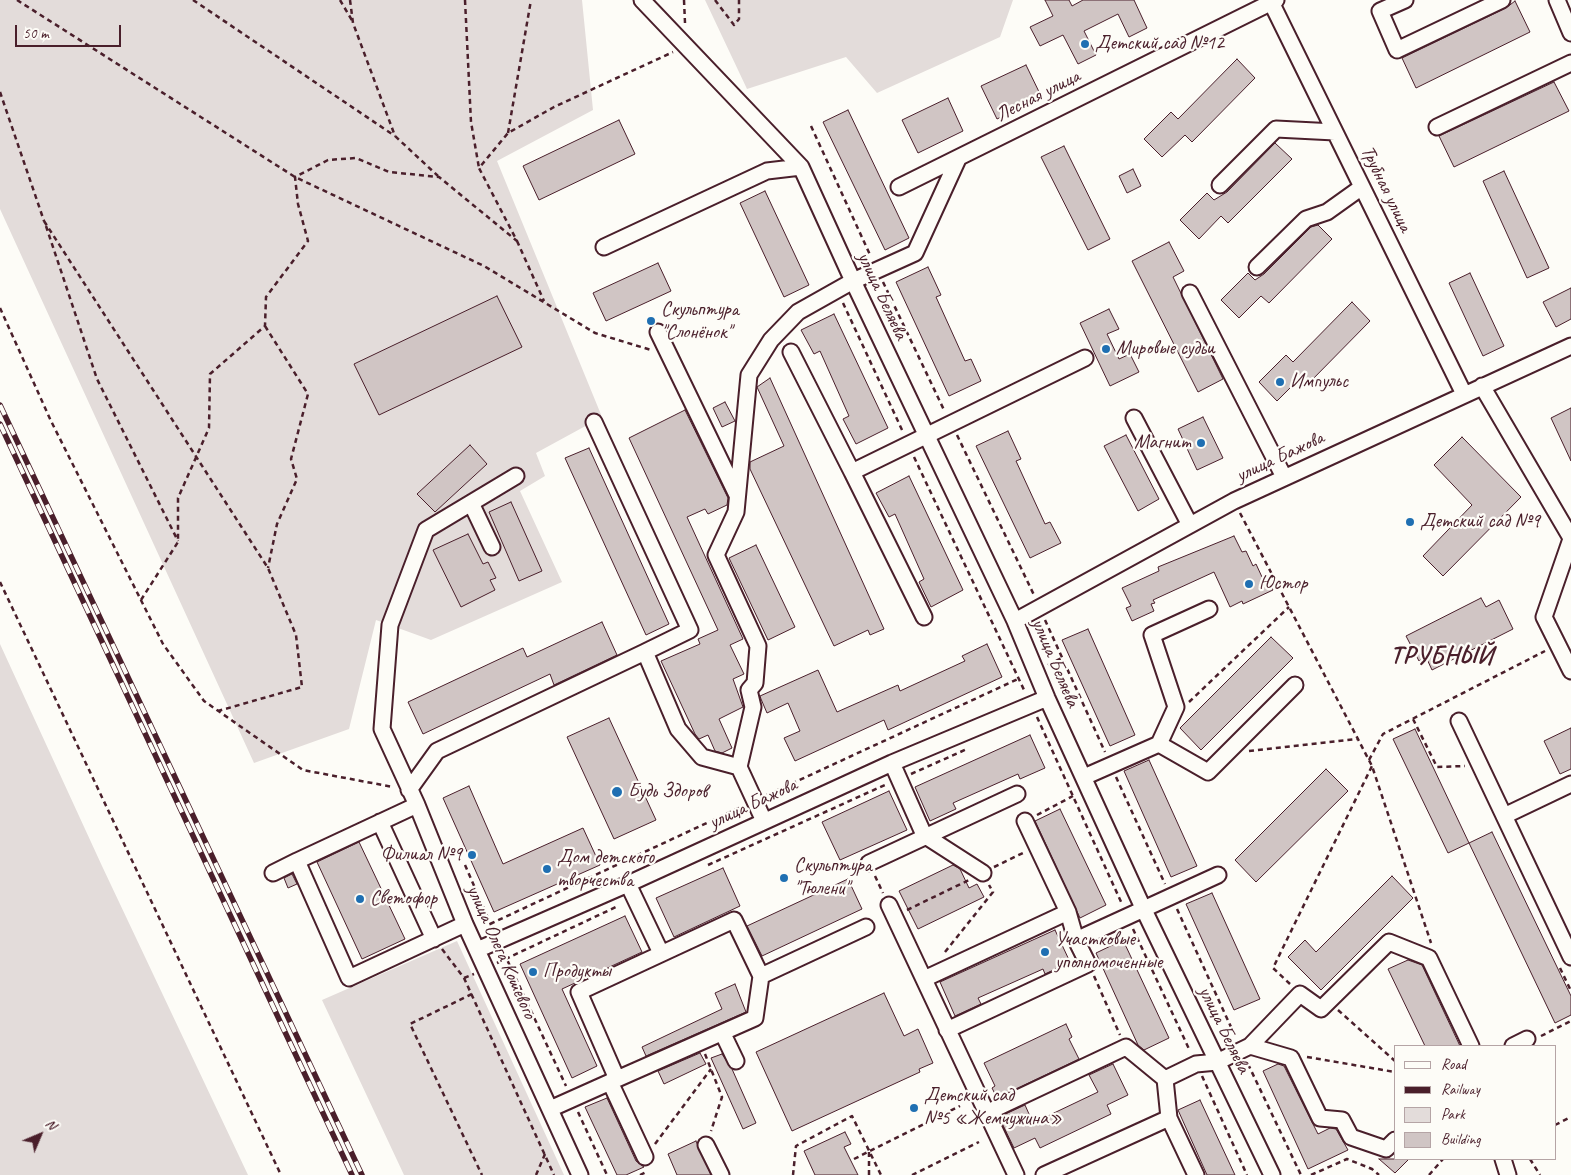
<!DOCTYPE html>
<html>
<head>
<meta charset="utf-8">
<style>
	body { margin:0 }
	#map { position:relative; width:1571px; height:1175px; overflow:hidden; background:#fdfcf7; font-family:Caveat,sans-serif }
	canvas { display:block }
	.legend { position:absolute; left:1394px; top:1045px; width:162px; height:115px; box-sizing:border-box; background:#fdfcf7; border:1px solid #b5a4a5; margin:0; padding:6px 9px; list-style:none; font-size:15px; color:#4a1f2b }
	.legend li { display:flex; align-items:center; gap:10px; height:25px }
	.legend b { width:25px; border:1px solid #b5a4a5 }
	.north { position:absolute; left:15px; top:1110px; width:50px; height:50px; -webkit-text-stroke:4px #fdfcf7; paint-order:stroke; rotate:45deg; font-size:14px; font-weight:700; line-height:20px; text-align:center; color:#4a1f2b }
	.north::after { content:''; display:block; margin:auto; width:18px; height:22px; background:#4a1f2b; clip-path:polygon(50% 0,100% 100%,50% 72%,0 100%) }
	.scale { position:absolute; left:15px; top:25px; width:106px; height:22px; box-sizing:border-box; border:2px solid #4a1f2b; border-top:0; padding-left:6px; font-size:15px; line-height:18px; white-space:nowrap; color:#4a1f2b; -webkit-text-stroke:4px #fdfcf7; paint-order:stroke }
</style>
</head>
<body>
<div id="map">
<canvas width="1571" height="1175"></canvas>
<ul class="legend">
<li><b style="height:6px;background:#fdfcf7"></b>Road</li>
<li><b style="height:6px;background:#4a1f2b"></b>Railway</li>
<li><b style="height:14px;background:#e3dcda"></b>Park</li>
<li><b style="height:14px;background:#d0c5c4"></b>Building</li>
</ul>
<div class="north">N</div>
<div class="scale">50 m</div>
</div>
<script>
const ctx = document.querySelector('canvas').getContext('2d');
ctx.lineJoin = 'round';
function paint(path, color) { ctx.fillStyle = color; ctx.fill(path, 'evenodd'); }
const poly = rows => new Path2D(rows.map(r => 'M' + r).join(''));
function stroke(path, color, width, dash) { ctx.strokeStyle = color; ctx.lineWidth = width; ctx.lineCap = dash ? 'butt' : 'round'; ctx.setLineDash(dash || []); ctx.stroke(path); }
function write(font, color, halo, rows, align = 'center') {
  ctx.font = font + ' Caveat,sans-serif'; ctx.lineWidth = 4.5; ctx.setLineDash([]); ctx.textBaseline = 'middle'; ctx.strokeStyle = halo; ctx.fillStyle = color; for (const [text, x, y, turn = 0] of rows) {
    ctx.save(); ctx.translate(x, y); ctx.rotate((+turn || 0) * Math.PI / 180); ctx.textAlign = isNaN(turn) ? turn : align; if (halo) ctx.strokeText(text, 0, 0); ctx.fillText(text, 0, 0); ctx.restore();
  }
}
paint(poly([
	[0,0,582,0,593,110,497,161,602,417,536,453,545,476,520,491,562,582,431,640,376,620,349,729,254,763,0,209],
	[705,0,1013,0,1000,37,877,93,846,57,747,89],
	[0,644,102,866,248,1175,0,1175],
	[457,941,564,1175,404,1175,322,1000]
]), '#e3dcda');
const building = poly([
	[1045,0,1069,0,1072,6,1083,0,1134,0,1147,28,1129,37,1118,14,1084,31,1096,55,1078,64,1063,35,1040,46,1030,27,1053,16,1045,0],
	[1515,1,1530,32,1416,88,1402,58,1506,8,1515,1],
	[1237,59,1255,78,1192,142,1185,135,1162,157,1144,139,1171,112,1178,119,1237,59],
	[1026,65,1042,98,997,119,981,86,1026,65],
	[1554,82,1569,111,1454,167,1439,136,1554,82],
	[948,98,963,131,918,153,902,120,948,98],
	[848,110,909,238,885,250,823,122,848,110],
	[619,120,635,154,539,200,523,166,619,120],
	[1275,143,1292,159,1228,223,1221,216,1199,239,1180,220,1207,193,1214,200,1227,192,1275,143],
	[1064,146,1110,239,1088,250,1041,157,1064,146],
	[1133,169,1141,186,1127,193,1119,176,1133,169],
	[1504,171,1549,268,1527,278,1483,181,1504,171],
	[765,191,809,285,784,297,740,203,765,191],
	[1318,225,1332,239,1269,303,1261,296,1239,318,1221,300,1248,273,1255,280,1264,274,1311,227,1318,225],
	[1169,242,1184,271,1173,277,1223,379,1198,392,1132,261,1169,242],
	[658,263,671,291,606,321,593,293,658,263],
	[928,267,941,295,936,297,965,361,971,359,981,381,949,396,896,282,928,267],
	[1470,273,1504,346,1483,356,1449,283,1470,273],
	[1571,288,1571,319,1556,327,1543,302,1571,288],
	[497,296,522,347,379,415,354,364,497,296],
	[1352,302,1370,321,1307,385,1300,378,1277,401,1259,382,1286,355,1293,362,1352,302],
	[1109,309,1119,329,1107,334,1119,359,1130,354,1139,372,1110,386,1080,323,1109,309],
	[834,314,888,428,856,444,843,419,849,416,820,351,814,354,801,330,834,314],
	[770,378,884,629,870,635,868,630,834,646,750,469,750,462,784,446,757,387,770,378],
	[725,402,735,421,722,427,713,408,725,402],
	[1571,408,1571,461,1551,418,1571,408],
	[685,410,728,498,727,505,708,514,705,509,687,517,743,639,730,645,744,674,733,679,743,707,719,719,732,748,722,753,715,751,708,735,699,739,695,734,661,661,700,644,698,639,718,630,629,438,685,410],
	[1203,417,1223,458,1197,470,1178,429,1203,417],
	[1008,431,1021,459,1016,461,1045,524,1050,522,1061,543,1030,558,976,446,1008,431],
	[1126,435,1159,499,1138,511,1104,446,1126,435],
	[1462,437,1521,497,1443,576,1423,556,1472,505,1434,465,1462,437],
	[470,445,487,464,435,512,417,494,470,445],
	[589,448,669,624,646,635,565,458,589,448],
	[909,476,963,590,931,607,919,582,924,579,895,514,889,517,876,493,909,476],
	[511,502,542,571,519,581,489,512,511,502],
	[468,534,483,564,488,562,496,578,490,580,495,590,461,607,433,550,468,534],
	[1234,536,1242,552,1246,551,1253,566,1256,564,1262,577,1266,575,1273,590,1243,604,1242,601,1230,607,1214,572,1153,600,1155,603,1151,604,1154,611,1132,621,1126,608,1131,606,1122,588,1159,571,1158,567,1234,536],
	[756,545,795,627,768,640,729,558,756,545],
	[1481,598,1486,607,1499,600,1513,629,1432,670,1426,657,1419,661,1406,636,1481,598],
	[602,622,617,655,554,685,550,674,423,734,408,702,523,648,527,657,602,622],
	[1088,629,1135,735,1110,746,1062,640,1088,629],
	[1271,637,1293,658,1201,750,1180,728,1271,637],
	[987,644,1002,677,888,730,884,720,795,761,784,738,800,731,788,703,767,713,761,699,760,696,818,670,837,712,898,685,900,691,965,661,962,656,987,644],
	[609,718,656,820,614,839,567,737,609,718],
	[1571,728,1571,769,1560,774,1544,741,1571,728],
	[1415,729,1469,843,1448,853,1393,739,1415,729],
	[1030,735,1045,768,1020,779,1018,774,953,803,956,809,930,821,915,787,1030,735],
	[1149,760,1197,866,1171,877,1124,771,1149,760],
	[1326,769,1348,791,1256,882,1235,860,1326,769],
	[469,786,503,864,583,828,600,865,494,912,443,798,469,786],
	[889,791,907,830,840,860,822,822,889,791],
	[1060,809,1106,905,1080,918,1035,821,1060,809],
	[1492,832,1571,996,1571,1015,1555,1023,1469,843,1492,832],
	[359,842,405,939,362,959,317,862,359,842],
	[953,865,960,869,969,888,977,884,984,897,918,929,899,891,953,865],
	[723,868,740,906,674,937,656,898,723,868],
	[292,874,297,884,288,888,284,878,292,874],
	[1392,876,1413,898,1321,990,1288,957,1305,940,1316,952,1392,876],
	[848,879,862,909,762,956,747,926,848,879],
	[1212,893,1260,999,1234,1010,1186,904,1212,893],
	[625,916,642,952,562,989,597,1066,572,1078,520,964,625,916],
	[1055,930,1070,962,1045,974,1043,969,978,998,981,1004,955,1016,940,982,1055,930],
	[1123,940,1169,1038,1144,1050,1138,1045,1096,953,1123,940],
	[1408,960,1422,965,1460,1046,1425,1046,1388,969,1408,960],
	[735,984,746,1012,646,1056,642,1047,722,1009,715,993,735,984],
	[884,993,904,1036,918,1029,933,1063,919,1069,920,1072,792,1131,756,1052,884,993],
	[1066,1024,1072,1037,1069,1039,1079,1059,997,1098,992,1088,995,1086,984,1063,1066,1024],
	[700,1053,706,1064,664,1084,658,1071,700,1053],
	[722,1054,732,1069,756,1123,743,1129,711,1058,722,1054],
	[1113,1064,1128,1095,1107,1105,1111,1114,1040,1148,1035,1138,1014,1148,999,1117,1025,1105,1033,1123,1098,1092,1089,1075,1113,1064],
	[1278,1064,1284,1066,1318,1134,1330,1128,1336,1129,1348,1150,1308,1169,1263,1071,1278,1064],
	[607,1098,636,1161,644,1167,626,1175,617,1175,585,1107,607,1098],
	[1200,1100,1235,1175,1207,1175,1178,1110,1200,1100],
	[845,1132,851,1144,844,1147,858,1175,815,1175,804,1151,845,1132],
	[696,1141,711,1175,677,1175,668,1154,696,1141],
	[1379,1159,1409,1159,1395,1173,1379,1159]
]);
paint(building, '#d0c5c4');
stroke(building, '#4a1f2b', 1);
const minor = poly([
	[642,0,801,167,853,281,1015,621,1047,698,1144,910,1272,1175],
	[1405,0,1380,11,1397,50,1502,0],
	[1557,0,1571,33],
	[1271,2,1464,394],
	[1437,127,1571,63],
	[1220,185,1276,129,1335,132],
	[899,187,1276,0],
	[604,247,767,171,801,167],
	[1257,267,1306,219,1327,212,1362,187],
	[1190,293,1284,477],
	[658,332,737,495],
	[791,352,852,472],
	[1482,386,1571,538],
	[1134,418,1190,525],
	[594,422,690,630,645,652,678,729,702,757,739,767],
	[516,476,426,530,390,625,382,729,417,805,465,924,580,1175],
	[471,503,492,547],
	[1571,539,1544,617,1571,671],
	[924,617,852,472,1085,358],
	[1015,621,1234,501,1571,346],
	[1459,721,1571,957],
	[1159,744,1208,772,1295,685],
	[892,763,924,835,983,873],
	[1084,777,1159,744,1176,707,1152,635,1209,609],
	[409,790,437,751,645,652],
	[417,805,297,861,349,978,465,924],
	[1504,816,1571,784],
	[764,821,739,767,753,707,749,690,755,683,758,646,716,555,736,512,749,375,771,340,798,312,853,281,915,253,958,159],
	[1025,821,1068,912],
	[380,822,434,939],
	[869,863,1017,794],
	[273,873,297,861],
	[628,884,661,953],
	[889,905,1016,1175],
	[477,950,628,884,892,763,1047,698],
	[761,976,866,927],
	[924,979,1068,912,1076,940,1218,875],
	[947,1030,1088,964,1076,940],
	[723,1034,736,1061],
	[1250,1046,1291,1058,1320,1118,1342,1120,1351,1137,1386,1149,1395,1140],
	[1513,1046,1527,1039],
	[610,1082,645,1157],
	[550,1109,617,1079,579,992,734,920,761,976,755,1018,617,1079],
	[986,1113,1126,1047,1165,1079],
	[1169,1118,1196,1175],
	[706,1145,721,1175],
	[1503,1159,1508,1175],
	[1044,1175,1169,1118,1165,1079,1196,1064,1217,1062,1250,1046,1300,994,1321,1009,1389,942,1429,958,1471,1046]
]);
stroke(minor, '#4a1f2b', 19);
stroke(poly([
	[17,0,295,177,484,266,595,333,651,350],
	[193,0,395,136],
	[340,0,353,22],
	[350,0,353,23,395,136,438,176],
	[465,0,471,122,479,168],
	[684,0,685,23],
	[715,0,734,25,739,19,739,0],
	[0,92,44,221],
	[811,126,871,257],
	[508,133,531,0],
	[44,221,268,568,296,635,302,687,218,711],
	[46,226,97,379,178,541],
	[517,241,544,301],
	[883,282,944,410],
	[843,303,903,432],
	[0,308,51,421,163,644,204,701,303,770,393,787],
	[265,326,308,394,291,459,297,479,277,524,268,568],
	[957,435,1034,595],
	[914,457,1025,692],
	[1240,513,1372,766,1431,943],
	[0,582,281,1175],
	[141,600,178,542,178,498,209,428,210,374,265,326,266,297,308,241,298,204,295,177,328,160,356,158,389,172,439,177,517,241,479,168,508,133,554,107,673,52],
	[1045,620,1105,752],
	[1048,665,1062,658],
	[1189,702,1289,607],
	[1066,704,1080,697],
	[1037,717,1122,904],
	[1413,719,1437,767,1465,766],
	[1249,751,1357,739],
	[1369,760,1383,734,1545,651],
	[911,774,967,749],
	[1116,777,1165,884],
	[767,795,1018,679],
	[1037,815,1073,796],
	[465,865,491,925],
	[708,865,887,784],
	[994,867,1025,852],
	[875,876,883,893],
	[1177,909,1236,1038],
	[907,910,969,880],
	[490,924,741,807],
	[1133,929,1190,1051],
	[442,949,464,978,554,1175],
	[945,952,993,892,989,885],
	[504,953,566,1086],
	[497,963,618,906],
	[1560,968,1571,991],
	[1094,976,1120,1035],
	[464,978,474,974],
	[1290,984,1273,968,1372,766],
	[472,994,410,1024,482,1175],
	[1338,1010,1395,1061],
	[1541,1036,1571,1021],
	[705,1054,722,1097,711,1131],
	[1307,1057,1395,1072],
	[1248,1064,1301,1175],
	[1202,1076,1247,1175],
	[578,1112,607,1175],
	[1555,1125,1571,1117],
	[655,1144,711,1069],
	[854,1159,960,1106],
	[1530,1159,1540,1175],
	[536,1175,545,1154],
	[640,1175,646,1172],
	[793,1175,796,1146,852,1116,881,1175],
	[869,1175,869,1152],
	[912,1175,979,1142],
	[1311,1175,1347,1159,1372,1169,1379,1175],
	[1429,1175,1443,1159]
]), '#4a1f2b', 2.5, [5, 4]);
stroke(minor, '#fdfcf7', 15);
const rail = poly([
	[0,405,362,1175],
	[0,424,352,1175]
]);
stroke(rail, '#4a1f2b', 5.5);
stroke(rail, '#fdfcf7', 4, [11]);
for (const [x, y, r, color] of [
	[1085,44,5,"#1f6fb2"],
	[651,321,5,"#1f6fb2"],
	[1106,349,5,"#1f6fb2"],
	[1280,382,5,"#1f6fb2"],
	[1201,443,5,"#1f6fb2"],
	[1410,522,5,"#1f6fb2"],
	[1249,584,5,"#1f6fb2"],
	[617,792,6,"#1f6fb2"],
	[472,855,5,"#1f6fb2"],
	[547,869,5,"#1f6fb2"],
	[784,878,5,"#1f6fb2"],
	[360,899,5,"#1f6fb2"],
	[1045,952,5,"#1f6fb2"],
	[533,972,5,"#1f6fb2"],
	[914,1108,5,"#1f6fb2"]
]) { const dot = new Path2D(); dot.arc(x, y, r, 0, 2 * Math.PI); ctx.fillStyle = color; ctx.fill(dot); stroke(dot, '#fdfcf7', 2); }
write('20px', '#4a1f2b', '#fdfcf7', [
	["Детский сад №12",1095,44],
	["Скульптура",661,310],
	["\"Слонёнок\"",661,333],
	["Мировые судьи",1116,349],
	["Импульс",1290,382],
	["Магнит",1191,443,"right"],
	["Детский сад №9",1420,522],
	["Юстор",1259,584],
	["Будь Здоров",628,792],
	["Филиал №9",462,855,"right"],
	["Дом детского",557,858],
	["творчества",557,881],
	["Скульптура",794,866],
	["\"Тюлени\"",794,889],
	["Светофор",370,899],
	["Участковые",1055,940],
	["уполномоченные",1055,963],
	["Продукты",543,972],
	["Детский сад",924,1096],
	["№5 «Жемчужина»",924,1119]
], 'left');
write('20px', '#4a1f2b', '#fdfcf7', [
	["Лесная улица",1038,96,-27],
	["Трубная улица",1386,189,64],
	["улица Беляева",882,296,65],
	["улица Бажова",1280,457,-25],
	["улица Беляева",1055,663,67],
	["улица Бажова",753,804,-25],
	["улица Олега Кошевого",501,952,66],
	["улица Беляева",1224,1030,64]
]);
ctx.letterSpacing = '1px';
write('bold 25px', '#4a1f2b', '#fdfcf7', [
	["ТРУБНЫЙ",1442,656]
]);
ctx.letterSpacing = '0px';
</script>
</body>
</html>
